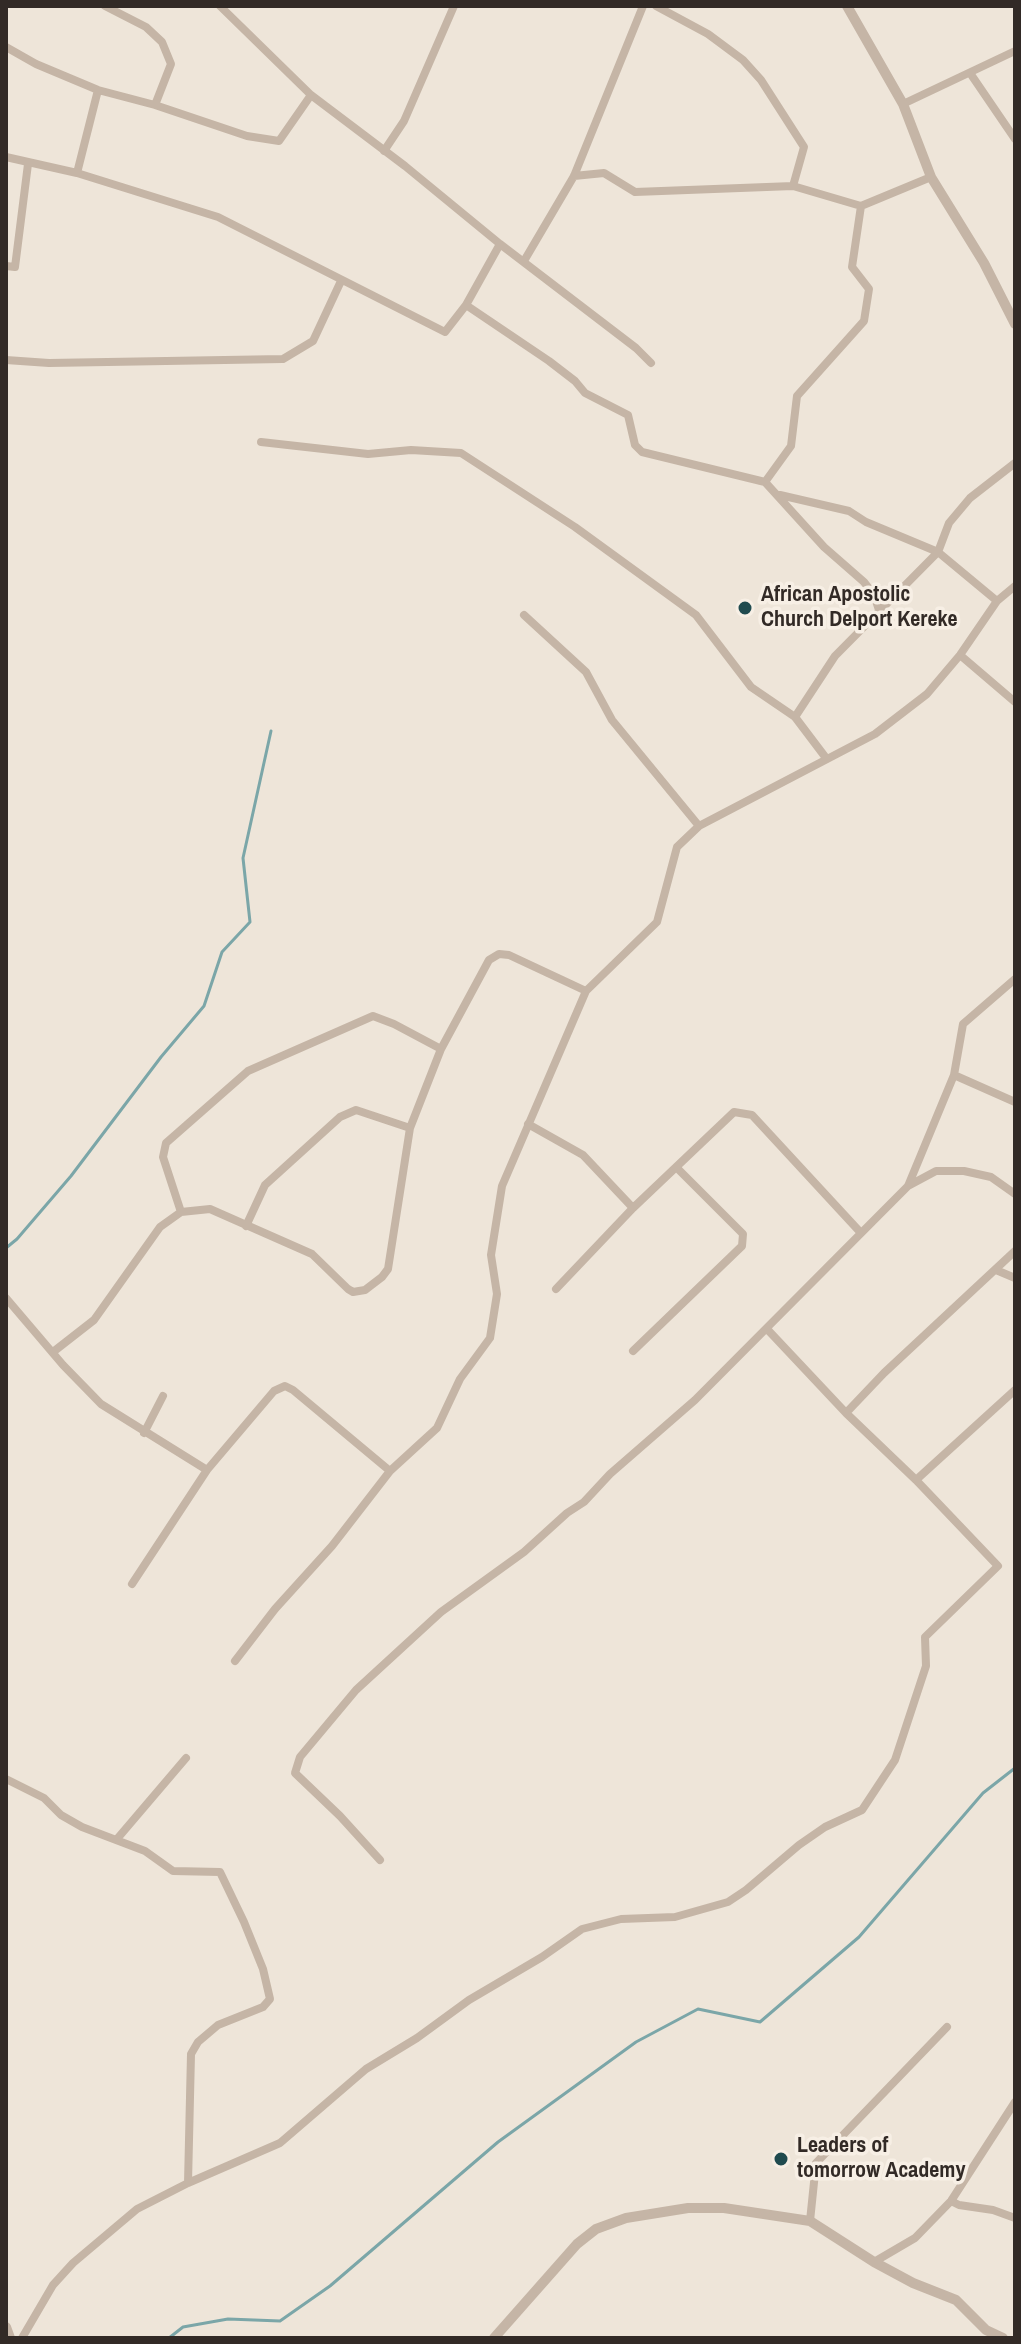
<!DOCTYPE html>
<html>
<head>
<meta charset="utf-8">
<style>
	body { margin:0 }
	#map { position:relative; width:1021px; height:2344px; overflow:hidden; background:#eee5d9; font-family:"Archivo Narrow",sans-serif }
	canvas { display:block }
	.frame { position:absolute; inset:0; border:8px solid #322a26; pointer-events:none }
</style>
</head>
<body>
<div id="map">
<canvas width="1021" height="2344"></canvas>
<div class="frame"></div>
</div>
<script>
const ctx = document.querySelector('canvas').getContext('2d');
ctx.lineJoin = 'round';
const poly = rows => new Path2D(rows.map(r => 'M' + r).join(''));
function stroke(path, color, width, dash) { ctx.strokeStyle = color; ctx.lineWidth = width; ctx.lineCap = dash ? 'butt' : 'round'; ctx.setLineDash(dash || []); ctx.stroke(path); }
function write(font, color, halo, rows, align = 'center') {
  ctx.font = font + ' "Archivo Narrow",sans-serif'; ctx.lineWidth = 7; ctx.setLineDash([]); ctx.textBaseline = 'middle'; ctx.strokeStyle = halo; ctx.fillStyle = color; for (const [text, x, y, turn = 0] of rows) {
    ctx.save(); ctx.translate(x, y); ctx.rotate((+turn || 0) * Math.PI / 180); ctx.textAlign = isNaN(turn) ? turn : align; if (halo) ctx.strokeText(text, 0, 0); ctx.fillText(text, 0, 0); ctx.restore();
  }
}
stroke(poly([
	[6,1248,17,1239,71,1176,161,1057,204,1006,222,952,250,922,243,858,271,731],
	[169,2338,183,2327,228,2319,280,2321,330,2286,498,2142,636,2042,698,2009,760,2022,859,1937,983,1793,1015,1768]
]), '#7ba6a8', 3);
stroke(poly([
	[105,6,146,27,162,42,171,64,155,105],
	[220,6,311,95,405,166,500,244,636,348,651,363],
	[656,6,708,34,743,60,761,80,804,147,793,186],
	[6,47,36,64,98,90,155,105,247,136,279,141,311,95],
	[970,73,1015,139],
	[903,104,1015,51],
	[384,151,404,121,454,6],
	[6,157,77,173,218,217,445,332,466,305,500,244],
	[77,173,98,90],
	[574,176,604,173,635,192,793,186,861,206,931,177],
	[524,261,574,176,643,6],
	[6,266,15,267,28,164],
	[466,305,549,361,575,381,585,393,628,415,635,445,642,452,765,482,824,547,864,582,874,595,879,610],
	[6,360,49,363,283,359,313,341,341,281],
	[261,442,368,454,411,450,461,453,575,527,696,615,751,687,795,717,826,758],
	[765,482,791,446,797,396,864,321,869,289,852,267,861,206],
	[780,495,849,511,866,522,938,552,997,601],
	[524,615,586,672,612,720,699,826],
	[960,655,1015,702],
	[795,717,835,656,938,552,949,523,970,498,1015,463],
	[954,1075,1015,1102],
	[528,1124,583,1155,633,1208],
	[908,1186,936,1171,964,1171,991,1177,1015,1194],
	[181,1212,163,1157,166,1143,248,1071,373,1016,394,1024,441,1049],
	[246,1226,265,1185,340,1117,356,1110,410,1128],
	[996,1270,1015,1278],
	[556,1289,633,1208,734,1112,752,1115,861,1233],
	[6,1298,63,1365,101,1404,207,1470],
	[633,1351,742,1246,743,1234,677,1168],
	[53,1352,94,1320,160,1227,181,1212,210,1209,312,1254,348,1289,353,1292,365,1290,382,1277,388,1269,410,1128,441,1049,489,960,499,954,509,955,586,991],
	[846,1413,884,1373,1015,1251],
	[144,1433,163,1396],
	[916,1480,1015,1390],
	[132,1584,207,1470,274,1391,285,1386,293,1390,390,1471],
	[235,1661,275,1609,332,1546,390,1471,437,1428,460,1379,490,1338,497,1294,491,1255,502,1186,586,991,657,922,677,847,699,826,875,734,927,694,960,655,997,601,1015,586],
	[6,1779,44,1798,61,1815,82,1827,145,1851,173,1871,220,1872,244,1922,263,1969,270,1999,263,2007,218,2025,198,2042,191,2054,188,2183],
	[117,1839,186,1758],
	[380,1860,340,1816,295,1773,300,1757,356,1690,441,1612,524,1552,567,1513,584,1502,610,1474,695,1400,908,1186,954,1075,963,1024,1015,979],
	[951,2201,959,2205,993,2210,1015,2218],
	[810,2221,816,2163,947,2027],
	[874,2262,915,2238,951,2201,1015,2102],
	[22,2338,53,2285,73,2263,137,2209,188,2183,280,2143,366,2069,417,2038,469,2000,542,1957,582,1929,621,1919,675,1917,728,1902,746,1890,799,1845,825,1827,862,1810,895,1760,926,1666,925,1637,998,1566,916,1480,846,1413,767,1329]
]), '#c5b5a6', 8);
stroke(poly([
	[847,6,903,104,931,177,984,263,1015,324],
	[6,2327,10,2338],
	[494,2338,577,2244,596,2229,626,2218,688,2208,724,2208,810,2221,874,2262,913,2283,956,2300,986,2330,1003,2338]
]), '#c5b5a6', 10);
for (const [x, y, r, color] of [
	[745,608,8,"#204b4f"],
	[781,2159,8,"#204b4f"]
]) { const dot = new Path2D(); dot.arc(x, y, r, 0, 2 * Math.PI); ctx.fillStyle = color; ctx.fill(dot); stroke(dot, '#f7efe5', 3); }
write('bold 22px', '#322a26', '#f7efe5', [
	["African Apostolic",761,595],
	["Church Delport Kereke",761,620],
	["Leaders of",797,2146],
	["tomorrow Academy",797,2171]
], 'left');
</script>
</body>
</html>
